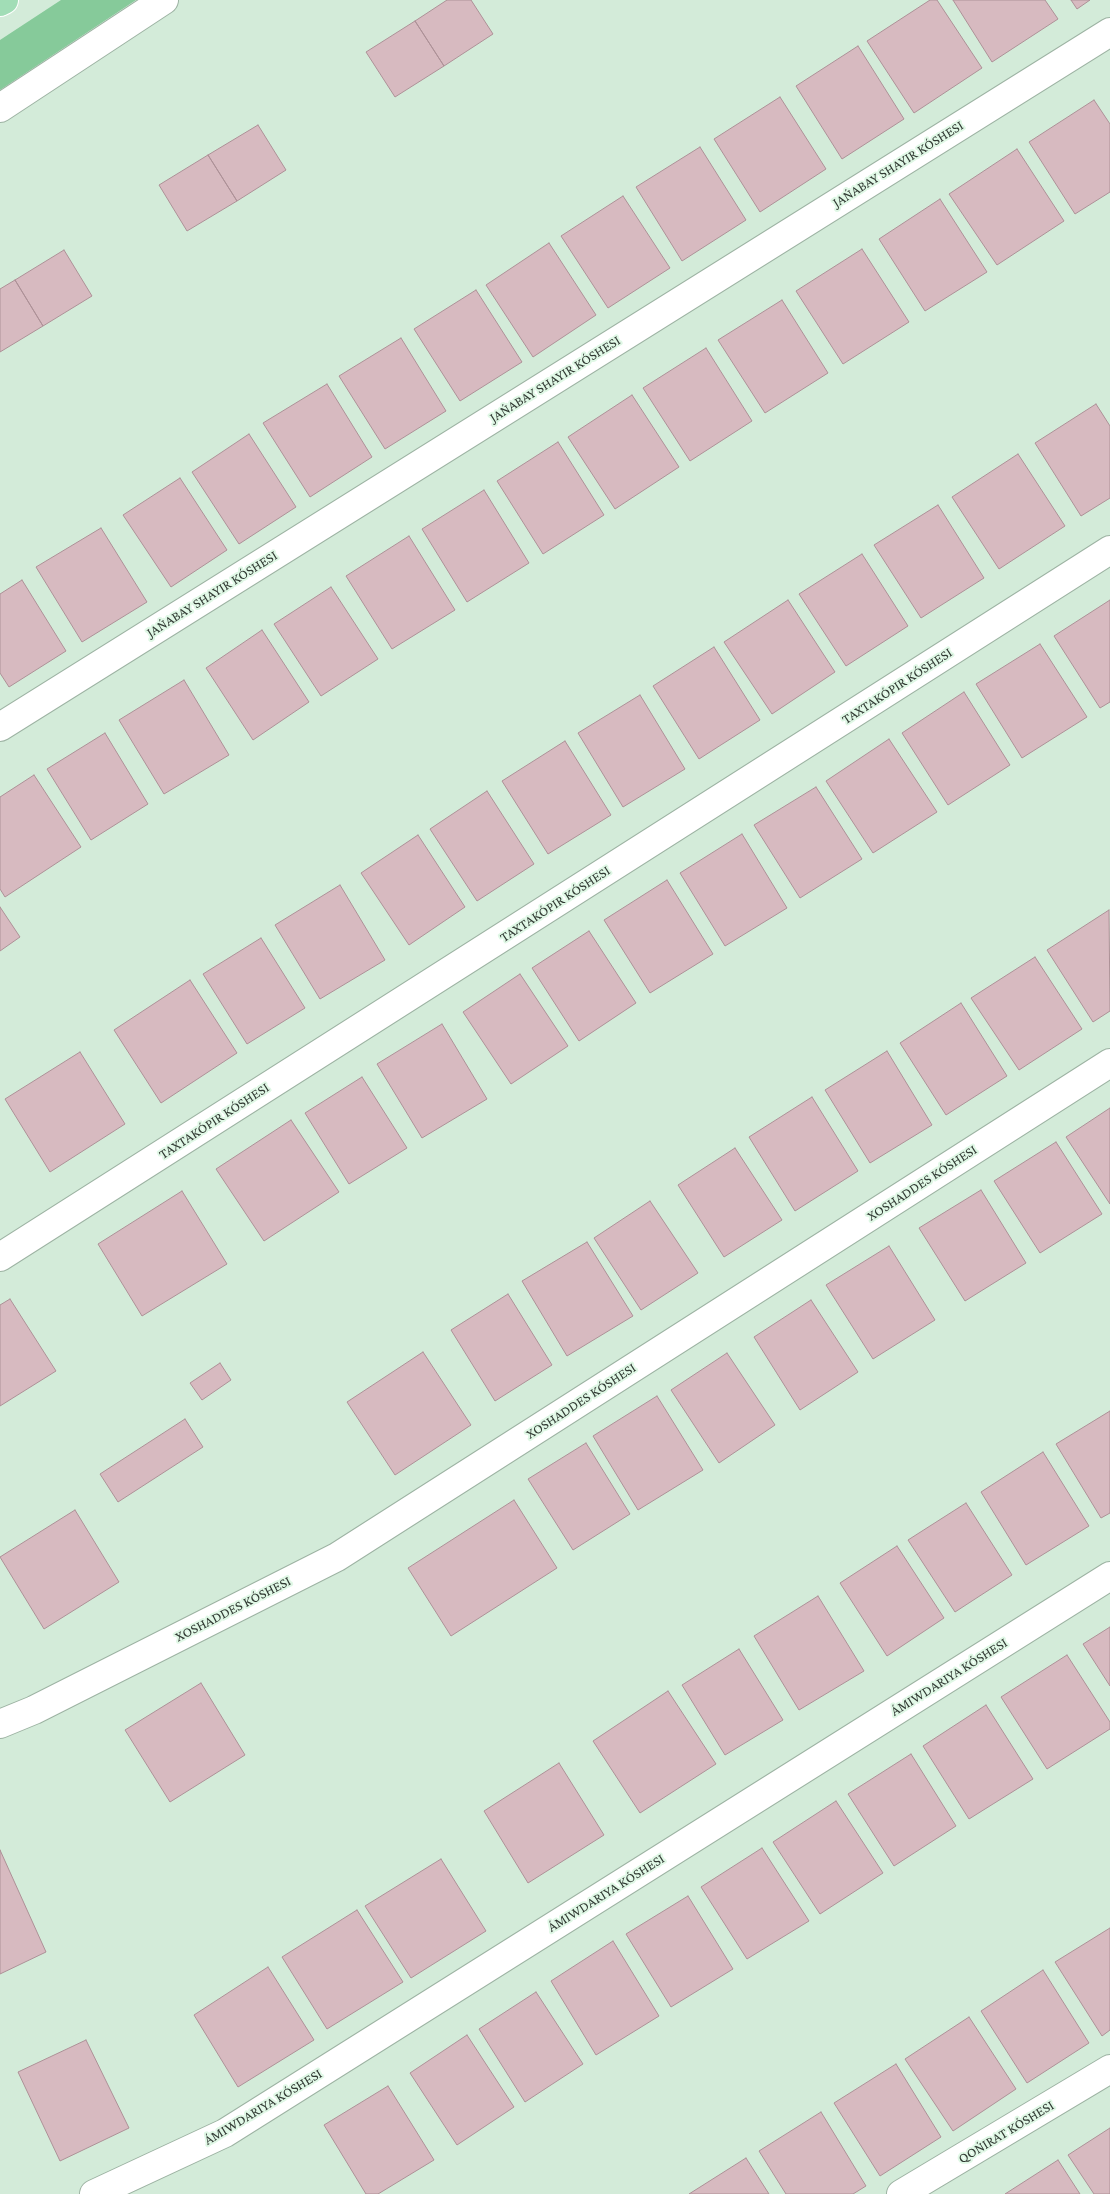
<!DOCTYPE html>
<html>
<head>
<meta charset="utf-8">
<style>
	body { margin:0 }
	canvas { display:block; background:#d3ebd9 }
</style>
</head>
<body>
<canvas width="1110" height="2194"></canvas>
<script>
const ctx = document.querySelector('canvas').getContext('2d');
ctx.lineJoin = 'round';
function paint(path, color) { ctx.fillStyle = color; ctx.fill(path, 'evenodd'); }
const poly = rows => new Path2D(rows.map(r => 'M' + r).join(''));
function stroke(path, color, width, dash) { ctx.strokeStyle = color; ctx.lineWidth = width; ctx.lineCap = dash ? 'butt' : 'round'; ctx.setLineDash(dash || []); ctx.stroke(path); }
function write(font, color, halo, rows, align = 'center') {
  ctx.font = font + ' "Crimson Pro",serif'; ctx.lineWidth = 4; ctx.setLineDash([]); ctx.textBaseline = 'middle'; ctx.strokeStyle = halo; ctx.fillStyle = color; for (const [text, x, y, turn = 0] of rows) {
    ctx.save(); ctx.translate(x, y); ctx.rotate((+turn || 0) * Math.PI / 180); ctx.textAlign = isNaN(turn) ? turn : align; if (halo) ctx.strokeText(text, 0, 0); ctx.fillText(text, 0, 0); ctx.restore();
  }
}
paint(poly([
	[61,0,136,0,0,90,0,40]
]), '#86ca9a');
const building = poly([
	[447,0,471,0,493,34,444,66,415,21,447,0],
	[930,0,937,0,982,68,914,113,867,41,930,0],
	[953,0,1045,0,1058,19,992,62,953,0],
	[1071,0,1090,0,1077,9,1071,0],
	[415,21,444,66,395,97,366,52,415,21],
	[858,46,904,119,842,159,796,86,858,46],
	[780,97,826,169,760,212,714,139,780,97],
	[1094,100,1110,124,1110,192,1075,214,1029,142,1094,100],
	[258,125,286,170,237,201,208,155,258,125],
	[700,147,746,220,682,261,636,187,700,147],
	[1017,149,1064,221,997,265,949,194,1017,149],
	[208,155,237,201,187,231,159,185,208,155],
	[623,196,670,268,608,308,561,236,623,196],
	[940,199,987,272,925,311,879,239,940,199],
	[549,243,596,315,533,357,486,285,549,243],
	[862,249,909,322,843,364,796,291,862,249],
	[64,250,92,296,43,326,15,280,64,250],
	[15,280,43,326,0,352,0,289,15,280],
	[476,290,522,362,460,401,414,329,476,290],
	[782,300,828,373,765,413,718,340,782,300],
	[401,338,446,411,385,449,339,376,401,338],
	[706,348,752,421,690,461,643,388,706,348],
	[327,384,372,457,310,497,263,423,327,384],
	[632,395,679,467,615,509,568,437,632,395],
	[1096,404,1110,426,1110,498,1081,516,1035,443,1096,404],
	[249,434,296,507,239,544,192,472,249,434],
	[558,442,604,515,543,554,497,481,558,442],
	[1018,454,1065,526,999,569,952,497,1018,454],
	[180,478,227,550,171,587,123,515,180,478],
	[484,490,529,563,467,602,422,529,484,490],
	[938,505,984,578,921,618,874,545,938,505],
	[101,528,147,602,82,642,36,567,101,528],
	[409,536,455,610,392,649,346,576,409,536],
	[862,554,908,626,846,666,799,594,862,554],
	[22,580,66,651,9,687,0,673,0,594,22,580],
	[331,587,378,659,321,696,274,624,331,587],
	[788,600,835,672,772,714,724,642,788,600],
	[1110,600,1110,702,1100,708,1054,636,1110,600],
	[262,630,309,702,253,740,206,668,262,630],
	[1040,644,1087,717,1022,758,976,684,1040,644],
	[714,647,760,720,699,759,653,686,714,647],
	[184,680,229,755,164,794,119,720,184,680],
	[964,692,1010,765,948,805,902,733,964,692],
	[640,695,685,769,623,807,578,733,640,695],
	[105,733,148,804,91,840,47,769,105,733],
	[889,739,937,812,873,853,826,781,889,739],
	[565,741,611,815,548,854,502,781,565,741],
	[34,775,81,847,5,897,0,889,0,797,34,775],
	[816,787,862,859,800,898,754,825,816,787],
	[487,791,534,864,477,901,430,829,487,791],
	[742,834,787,908,725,946,680,873,742,834],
	[418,835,465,907,409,945,361,873,418,835],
	[667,880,713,954,650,993,604,920,667,880],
	[340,885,385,960,320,999,275,925,340,885],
	[0,907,20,937,0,951,0,907],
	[1109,910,1110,1011,1093,1022,1047,950,1109,910],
	[589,931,636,1003,579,1041,532,968,589,931],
	[261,938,305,1008,247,1044,203,974,261,938],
	[1035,957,1082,1029,1019,1070,971,998,1035,957],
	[520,974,568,1046,511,1084,463,1012,520,974],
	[190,980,237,1053,161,1103,114,1030,190,980],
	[961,1003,1007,1076,946,1115,900,1043,961,1003],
	[442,1024,487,1099,422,1138,377,1064,442,1024],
	[887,1051,932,1125,870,1163,825,1090,887,1051],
	[80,1052,125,1124,50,1172,5,1099,80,1052],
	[362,1077,407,1148,349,1184,305,1113,362,1077],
	[812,1097,858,1171,795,1211,749,1137,812,1097],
	[1110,1108,1110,1204,1066,1137,1110,1108],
	[291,1120,339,1192,264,1241,216,1169,291,1120],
	[1056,1142,1102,1214,1040,1253,994,1181,1056,1142],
	[735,1148,782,1220,724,1257,678,1185,735,1148],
	[981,1190,1026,1263,965,1301,919,1228,981,1190],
	[182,1191,227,1264,142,1316,98,1244,182,1191],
	[650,1201,698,1273,641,1310,594,1238,650,1201],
	[587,1242,633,1316,567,1356,522,1281,587,1242],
	[889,1246,935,1320,873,1359,826,1285,889,1246],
	[508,1294,552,1365,495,1401,451,1330,508,1294],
	[10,1299,56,1371,0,1406,0,1305,10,1299],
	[811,1300,858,1372,800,1410,754,1337,811,1300],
	[423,1352,471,1425,395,1475,347,1402,423,1352],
	[727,1353,775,1425,719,1463,671,1390,727,1353],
	[220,1363,231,1380,202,1400,190,1383,220,1363],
	[657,1396,703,1470,638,1510,593,1436,657,1396],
	[1110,1411,1110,1513,1101,1518,1056,1444,1110,1411],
	[185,1419,203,1447,118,1502,100,1474,185,1419],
	[586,1443,630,1514,573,1550,528,1479,586,1443],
	[1043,1452,1089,1526,1026,1565,981,1492,1043,1452],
	[514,1500,557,1568,451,1636,408,1568,514,1500],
	[966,1503,1012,1575,955,1612,908,1540,966,1503],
	[75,1510,119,1582,44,1629,0,1557,75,1510],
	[897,1546,944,1618,887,1656,840,1583,897,1546],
	[818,1596,864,1671,799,1710,754,1636,818,1596],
	[1110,1627,1110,1686,1083,1644,1110,1627],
	[739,1649,783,1720,725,1755,682,1685,739,1649],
	[1067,1655,1110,1722,1110,1729,1047,1769,1001,1697,1067,1655],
	[201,1683,245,1755,170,1802,125,1730,201,1683],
	[668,1691,716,1764,640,1813,593,1741,668,1691],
	[986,1705,1033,1779,969,1819,923,1746,986,1705],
	[911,1754,956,1826,894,1866,848,1794,911,1754],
	[559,1763,604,1835,528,1883,484,1811,559,1763],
	[836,1801,883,1873,820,1914,773,1842,836,1801],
	[762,1848,809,1921,747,1959,701,1887,762,1848],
	[0,1850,46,1952,0,1974,0,1850],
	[441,1859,486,1931,411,1978,365,1906,441,1859],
	[688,1896,733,1969,671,2007,626,1934,688,1896],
	[357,1910,403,1982,327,2029,282,1957,357,1910],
	[1110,1928,1110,2030,1102,2036,1055,1962,1110,1928],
	[613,1941,659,2016,596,2055,551,1981,613,1941],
	[268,1967,314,2040,238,2087,194,2015,268,1967],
	[1043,1970,1089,2043,1027,2083,981,2011,1043,1970],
	[536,1992,583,2064,525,2102,479,2029,536,1992],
	[969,2017,1016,2089,953,2131,905,2059,969,2017],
	[467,2035,514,2107,457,2145,410,2073,467,2035],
	[86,2040,129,2128,60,2161,18,2072,86,2040],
	[896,2064,941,2137,880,2176,834,2103,896,2064],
	[388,2086,434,2160,378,2194,366,2194,324,2125,388,2086],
	[821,2112,866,2186,853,2194,786,2194,759,2151,821,2112],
	[1110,2128,1110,2194,1094,2194,1068,2155,1110,2128],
	[746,2158,769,2194,689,2194,746,2158],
	[1058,2160,1080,2194,1005,2194,1058,2160]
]);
paint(building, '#d7bac0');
stroke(building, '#ad9197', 1);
const minor = poly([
	[0,108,164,0],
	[0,727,1110,32],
	[0,1257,1110,550],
	[0,1724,34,1710,337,1557,1110,1063],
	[94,2194,225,2133,1110,1576],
	[901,2194,1110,2069]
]);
const major = poly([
	[0,2,4,0]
]);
stroke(minor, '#9db3a3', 30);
stroke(major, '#fff', 30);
stroke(minor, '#fff', 28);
stroke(major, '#a1ddb6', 28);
write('14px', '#313a33', '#e0f8e6', [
	["JAŃABAY SHAYIR KÓSHESI",898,164,-32],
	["JAŃABAY SHAYIR KÓSHESI",555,379,-32],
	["JAŃABAY SHAYIR KÓSHESI",212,594,-32],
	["TAXTAKÓPIR KÓSHESI",897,686,-33],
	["TAXTAKÓPIR KÓSHESI",555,904,-33],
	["TAXTAKÓPIR KÓSHESI",214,1121,-33],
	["XOSHADDES KÓSHESI",922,1183,-33],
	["XOSHADDES KÓSHESI",581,1401,-33],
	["XOSHADDES KÓSHESI",233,1609,-27],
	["ÁMIWDARIYA KÓSHESI",949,1677,-32],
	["ÁMIWDARIYA KÓSHESI",606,1893,-32],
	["ÁMIWDARIYA KÓSHESI",263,2107,-31],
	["QOŃIRAT KÓSHESI",1006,2132,-31]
]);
</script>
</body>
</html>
